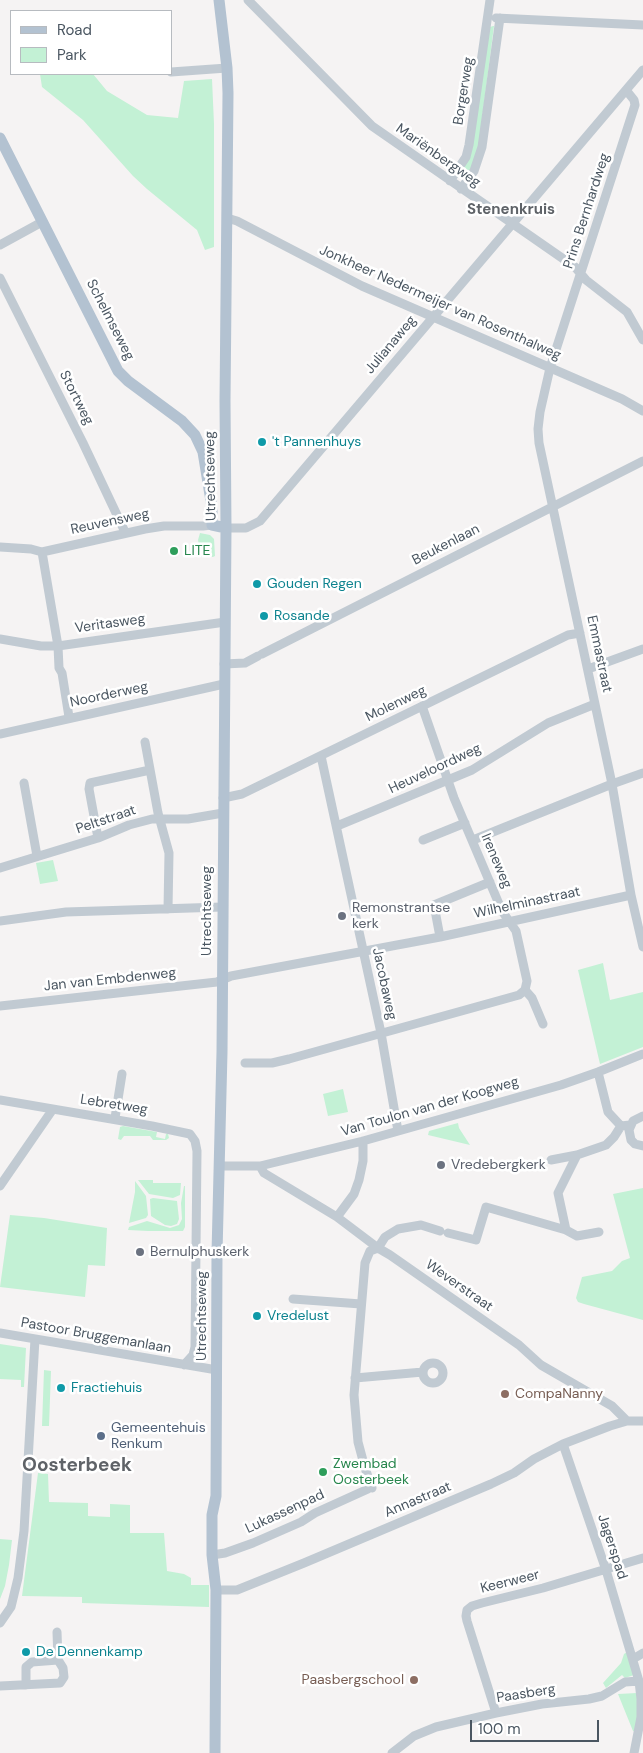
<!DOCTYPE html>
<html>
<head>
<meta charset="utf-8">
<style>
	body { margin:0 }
	#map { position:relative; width:643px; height:1753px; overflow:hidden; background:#f5f3f3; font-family:"DM Sans",sans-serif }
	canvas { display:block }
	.legend { position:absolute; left:10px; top:10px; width:162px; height:65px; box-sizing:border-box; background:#fff; border:1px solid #b7bbc0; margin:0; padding:6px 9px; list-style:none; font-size:15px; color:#4a5661 }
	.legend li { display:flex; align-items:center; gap:10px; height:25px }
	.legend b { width:25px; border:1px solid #b7bbc0 }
	.scale { position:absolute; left:470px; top:1720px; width:129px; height:22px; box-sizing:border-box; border:2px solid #4a5661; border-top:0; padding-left:6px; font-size:15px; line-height:18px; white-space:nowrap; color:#4a5661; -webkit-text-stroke:4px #fff; paint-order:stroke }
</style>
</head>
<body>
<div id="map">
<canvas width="643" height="1753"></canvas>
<ul class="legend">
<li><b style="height:6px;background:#b3c2d1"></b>Road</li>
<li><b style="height:14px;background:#c3f1d5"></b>Park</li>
</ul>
<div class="scale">100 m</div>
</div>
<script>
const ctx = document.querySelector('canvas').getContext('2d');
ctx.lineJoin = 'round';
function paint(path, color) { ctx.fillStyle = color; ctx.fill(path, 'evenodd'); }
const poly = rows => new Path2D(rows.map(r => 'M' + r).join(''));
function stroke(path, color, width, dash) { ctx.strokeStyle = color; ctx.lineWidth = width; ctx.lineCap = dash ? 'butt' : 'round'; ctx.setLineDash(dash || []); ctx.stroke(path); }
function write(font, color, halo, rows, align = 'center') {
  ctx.font = font + ' "DM Sans",sans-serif'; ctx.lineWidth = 5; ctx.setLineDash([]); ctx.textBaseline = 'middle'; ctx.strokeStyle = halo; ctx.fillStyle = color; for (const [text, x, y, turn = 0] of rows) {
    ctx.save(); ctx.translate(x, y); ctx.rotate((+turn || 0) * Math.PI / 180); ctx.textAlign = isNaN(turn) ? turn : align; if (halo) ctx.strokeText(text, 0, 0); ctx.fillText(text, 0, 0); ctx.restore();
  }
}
paint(poly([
	[493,26,494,26,478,150,473,166,464,176,461,172,469,156,490,27],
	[40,74,93,74,107,91,147,115,178,118,184,81,212,79,214,124,214,247,205,250,197,230,147,189,133,176,83,120,42,87],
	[200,533,210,535,214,539,215,556,213,557,201,557,198,540],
	[53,860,58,881,40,884,36,863],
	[603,963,610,1000,643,992,643,1047,600,1064,578,970],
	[343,1089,348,1112,328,1116,323,1094],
	[458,1123,459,1128,470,1145,428,1135,429,1131],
	[123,1126,157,1132,156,1137,165,1139,166,1134,168,1134,169,1138,166,1140,153,1140,150,1136,124,1136,121,1140,118,1139,120,1127],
	[138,1180,153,1180,153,1183,181,1183,180,1195,173,1198,149,1194],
	[135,1181,146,1196,148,1215,146,1218,129,1223,135,1192],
	[184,1186,185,1186,185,1227,183,1231,148,1231,128,1230,129,1227,147,1221,170,1228,179,1225,182,1219,181,1203],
	[643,1188,643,1320,584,1304,578,1302,576,1298,582,1277,612,1271,622,1261,630,1258,613,1194],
	[153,1198,177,1201,179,1219,177,1224,171,1226,165,1225,151,1216,150,1199],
	[10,1215,44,1218,107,1228,105,1266,88,1265,85,1297,0,1287],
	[0,1344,26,1348,24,1387,21,1387,21,1380,0,1379],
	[44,1370,51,1371,49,1426,42,1426],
	[38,1473,48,1474,49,1502,88,1503,88,1516,110,1517,110,1504,130,1505,130,1533,164,1533,167,1571,184,1574,191,1578,191,1585,209,1585,209,1607,82,1603,82,1597,22,1596],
	[0,1539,12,1540,9,1565,5,1586,0,1599],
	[627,1652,634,1675,625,1678,622,1675,606,1688,603,1683,621,1663,624,1654],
	[637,1693,638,1703,636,1732,633,1731,618,1694]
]), '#c3f1d5');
stroke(poly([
	[248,0,372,126,575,267,586,280,627,312,643,340],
	[496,18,643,25],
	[171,72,227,68],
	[626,90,634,100,635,105,550,368,540,412,538,429,539,443,595,704,612,784,631,895,643,947],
	[450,181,466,157,469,145,490,0],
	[461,189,474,171,482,147,500,18],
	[227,218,237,221,362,286,622,399,643,411],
	[0,245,42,222],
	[0,278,83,443,125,532],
	[226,528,246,528,260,521,643,70],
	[0,547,31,549,42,552,145,529,164,526,203,526,212,525],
	[42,552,58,646,59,668,62,673,69,717],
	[0,639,41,646,58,646,225,622],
	[262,654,643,461],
	[224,664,245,663,258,656],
	[588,669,643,649],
	[422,706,454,798,502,911,516,931,527,981,525,990,532,998,543,1024],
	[0,734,224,684],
	[145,742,158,813,169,853,168,909],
	[321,756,381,1033,398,1131],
	[24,783,37,856],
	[223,798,242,794,568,635,580,633],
	[337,826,472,770,548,723,595,704],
	[98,838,89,789,90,783,150,770],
	[423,840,465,823],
	[473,840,612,784,643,773],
	[0,868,98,838,129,825,152,819,188,819,223,813],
	[0,921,66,912,222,907],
	[440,937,434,905,490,882],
	[0,1006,217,982,231,976,440,937,631,895],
	[245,1063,272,1063,289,1059,519,995,525,990],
	[598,1072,608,1112,621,1126,630,1125],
	[0,1100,152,1126,190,1134,195,1141,197,1151,195,1347,193,1355,184,1365],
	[643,1116,633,1121,629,1130,631,1140,635,1144,643,1146],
	[115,1118,122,1074],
	[551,1160,577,1155],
	[219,1166,260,1166,363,1141,561,1085,598,1072,643,1054],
	[260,1166,264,1173,337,1217,378,1248,390,1255,519,1345,541,1365,612,1406,627,1421],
	[0,1186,53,1109],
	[337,1217,354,1194,359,1180,363,1161,363,1141],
	[566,1230,558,1193,577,1155,606,1145,614,1137,621,1126],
	[448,1233,476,1240,486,1207,566,1230,577,1236,599,1232],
	[293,1299,361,1304],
	[0,1333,217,1370],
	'423 1373a10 10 0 1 1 20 0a10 10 0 1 1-20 0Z',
	[355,1378,423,1372],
	[563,1444,606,1570,639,1681,641,1699,641,1717,634,1753],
	[372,1488,365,1468,358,1442,354,1395,365,1263,370,1251,378,1248,385,1237,398,1229,421,1225,440,1231],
	[212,1555,225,1553,253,1543,301,1522,315,1513,368,1489],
	[216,1590,237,1590,304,1563,491,1484,514,1473,534,1459,563,1444,610,1426,627,1421,643,1421],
	[0,1623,11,1607,18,1578,24,1531,35,1339],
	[57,1632,58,1660],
	[633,1659,643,1653],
	[0,1686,60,1683,64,1677,63,1668,58,1660,32,1662,26,1667,26,1685],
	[496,1713,467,1621,466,1616,467,1610,472,1606,482,1603,543,1588,643,1558],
	[392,1753,414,1736,436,1727,496,1713,542,1704,589,1699,602,1696,625,1682,639,1681]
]), '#c1cad2', 9);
stroke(poly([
	[0,138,118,371,128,381,182,421,195,435,203,452,212,507,212,525,226,528],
	[215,1753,216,1590,212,1555,212,1515,216,1496,217,1253,222,1052,226,528,225,401,228,93,227,68,219,0]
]), '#b3c2d1', 11);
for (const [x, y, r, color] of [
	[262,442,5,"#0f9aa8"],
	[174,551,5,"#2e9e5b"],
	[257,584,5,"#0f9aa8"],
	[264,616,5,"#0f9aa8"],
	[342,916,5,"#6b7280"],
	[441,1165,5,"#6b7280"],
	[140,1252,5,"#6b7280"],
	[257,1316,5,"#0f9aa8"],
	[61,1388,5,"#0f9aa8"],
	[505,1394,5,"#8d6e63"],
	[101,1436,5,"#5c6f8a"],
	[323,1472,5,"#2e9e5b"],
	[26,1652,5,"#0f9aa8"],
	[414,1680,5,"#8d6e63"]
]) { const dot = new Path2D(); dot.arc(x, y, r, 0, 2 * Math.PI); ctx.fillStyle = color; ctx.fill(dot); stroke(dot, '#fff', 2); }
write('14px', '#4a5661', '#fff', [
	["Borgerweg",464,91,-81],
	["Mariënbergweg",438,156,35],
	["Prins Bernhardweg",587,211,-72],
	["Jonkheer Nedermeijer van Rosenthalweg",440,303,24],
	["Schelmseweg",110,320,63],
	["Julianaweg",391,345,-50],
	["Stortweg",76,398,63],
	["Utrechtseweg",211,476,-91],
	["Reuvensweg",110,522,-12],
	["Beukenlaan",446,545,-27],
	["Veritasweg",110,624,-8],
	["Emmastraat",599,654,78],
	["Noorderweg",109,695,-12],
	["Molenweg",396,704,-26],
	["Heuveloordweg",435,769,-25],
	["Peltstraat",106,820,-19],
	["Ireneweg",496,861,67],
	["Wilhelminastraat",527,903,-12],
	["Utrechtseweg",207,911,-90],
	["Jan van Embdenweg",110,980,-6],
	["Jacobaweg",384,984,78],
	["Lebretweg",114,1105,9],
	["Van Toulon van der Koogweg",430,1107,-16],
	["Weverstraat",459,1286,35],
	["Utrechtseweg",202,1316,-90],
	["Pastoor Bruggemanlaan",96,1336,10],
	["Annastraat",418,1500,-23],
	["Lukassenpad",285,1512,-25],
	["Jagerspad",612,1547,72],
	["Keerweer",510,1582,-14],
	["Paasberg",526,1694,-9]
]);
write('14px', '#0d838f', '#fff', [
	["'t Pannenhuys",272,442],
	["Gouden Regen",267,584],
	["Rosande",274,616],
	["Vredelust",267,1316],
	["Fractiehuis",71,1388],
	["De Dennenkamp",36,1652]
], 'left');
write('14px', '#27864d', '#fff', [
	["LITE",184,551],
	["Zwembad",333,1464],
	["Oosterbeek",333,1480]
], 'left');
write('14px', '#5b616d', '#fff', [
	["Remonstrantse",352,908],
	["kerk",352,924],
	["Vredebergkerk",451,1165],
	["Bernulphuskerk",150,1252]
], 'left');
write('14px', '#785e54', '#fff', [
	["CompaNanny",515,1394],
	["Paasbergschool",404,1680,"right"]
], 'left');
write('14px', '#4e5e75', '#fff', [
	["Gemeentehuis",111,1428],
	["Renkum",111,1444]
], 'left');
write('bold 15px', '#5f6368', '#fff', [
	["Stenenkruis",511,210]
]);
write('bold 19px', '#5f6368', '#fff', [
	["Oosterbeek",77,1466]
]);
</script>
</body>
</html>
